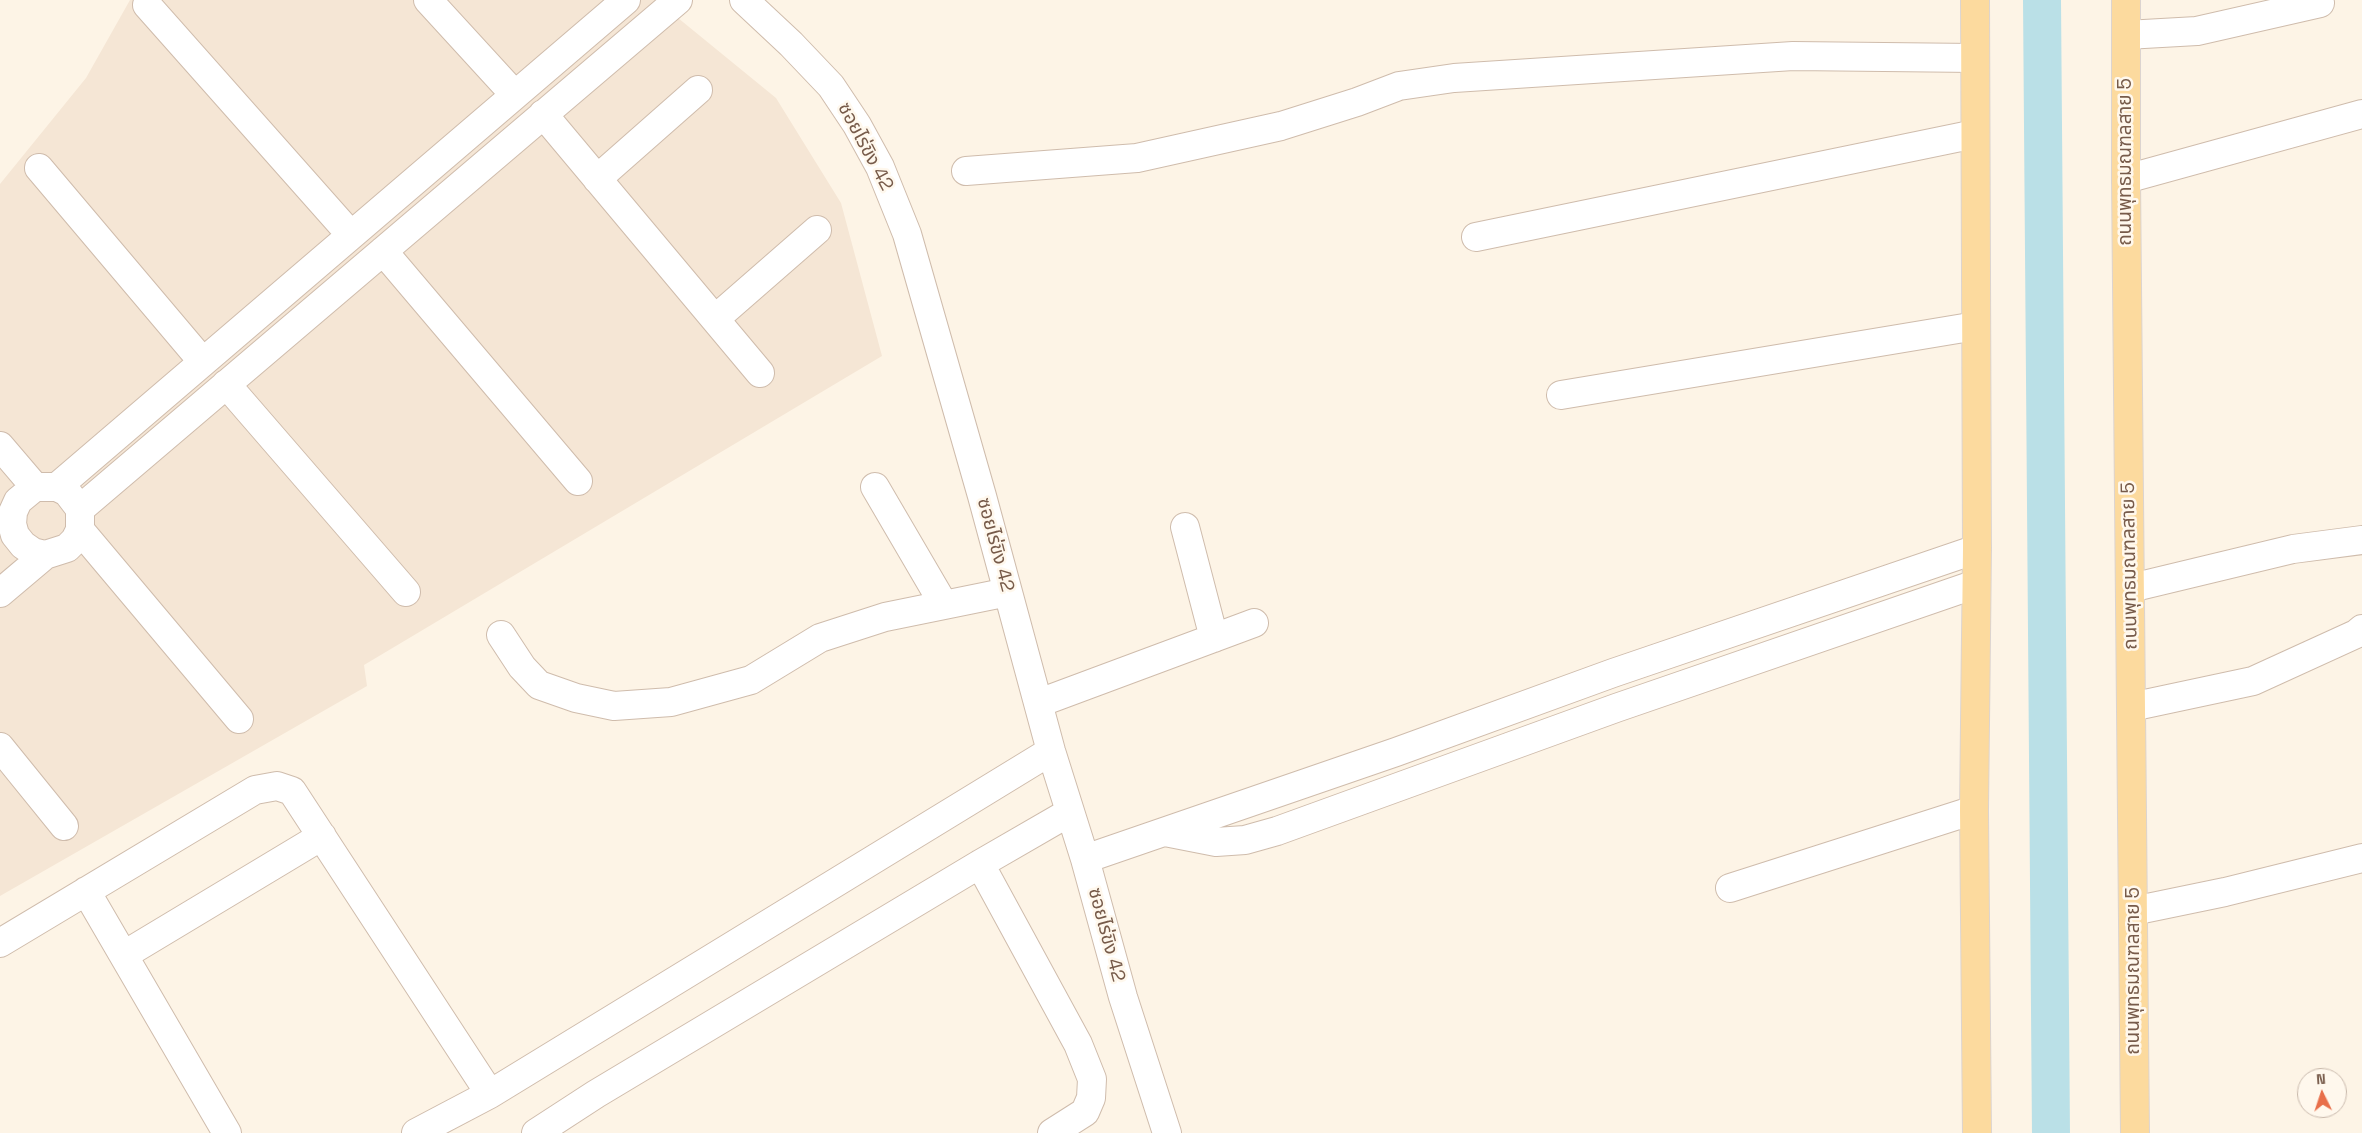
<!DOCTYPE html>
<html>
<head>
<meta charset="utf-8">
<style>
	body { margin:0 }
	#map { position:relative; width:2362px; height:1133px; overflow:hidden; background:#fdf4e6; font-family:"Space Grotesk",sans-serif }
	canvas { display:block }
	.north { position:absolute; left:2297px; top:1068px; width:50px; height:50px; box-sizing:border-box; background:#fff8ed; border:1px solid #c9b9ac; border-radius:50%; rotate:356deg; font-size:14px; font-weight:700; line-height:20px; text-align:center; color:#775b4a }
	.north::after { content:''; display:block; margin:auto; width:18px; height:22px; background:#e86f4a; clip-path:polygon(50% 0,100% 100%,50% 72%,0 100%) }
</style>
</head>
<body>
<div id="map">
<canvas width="2362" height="1133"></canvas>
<div class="north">N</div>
</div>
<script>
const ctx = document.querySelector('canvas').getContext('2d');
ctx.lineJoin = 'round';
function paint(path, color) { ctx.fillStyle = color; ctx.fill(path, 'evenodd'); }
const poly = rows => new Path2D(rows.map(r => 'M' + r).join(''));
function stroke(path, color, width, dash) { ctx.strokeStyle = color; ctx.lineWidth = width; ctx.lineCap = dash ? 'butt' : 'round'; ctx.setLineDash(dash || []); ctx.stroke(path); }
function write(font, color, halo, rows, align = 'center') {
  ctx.font = font + ' "Space Grotesk","Noto Sans Thai",sans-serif'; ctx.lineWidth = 5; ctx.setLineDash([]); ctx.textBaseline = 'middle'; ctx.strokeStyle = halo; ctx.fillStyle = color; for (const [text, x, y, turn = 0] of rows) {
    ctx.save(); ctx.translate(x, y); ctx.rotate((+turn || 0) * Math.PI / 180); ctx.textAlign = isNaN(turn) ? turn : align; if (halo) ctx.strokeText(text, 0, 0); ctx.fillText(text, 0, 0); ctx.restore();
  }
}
paint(poly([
	[130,0,656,0,776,98,841,203,882,356,364,665,367,686,0,896,0,184,86,78]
]), '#f5e6d5');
stroke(poly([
	[2042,0,2051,1133]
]), '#bae0e7', 38);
const minor = poly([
	[428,0,515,95],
	[744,0,791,44,831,86,857,125,880,167,907,234,982,496,1051,751,1085,859,1123,997,1167,1133],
	[147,5,351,235],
	[2126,35,2197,31,2320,3],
	[543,114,760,373],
	[39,168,203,362],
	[966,171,1137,158,1281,126,1357,102,1399,86,1454,78,1793,56,1975,58],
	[597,179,698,90],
	[2126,179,2362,114],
	[1476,237,1975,134],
	[383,251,578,481],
	[715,319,817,230],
	[226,384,406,592],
	[1561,395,1976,326],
	[0,446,35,487],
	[57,487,626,0],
	[875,487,944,605],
	[80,509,678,0],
	[1185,527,1214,638],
	[80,530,239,719],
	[2131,588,2293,549,2362,540],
	[0,593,45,555,67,548,75,540,80,530,80,509,67,492,57,487,35,487,18,501,13,512,12,524,15,535,23,545,33,552,45,555],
	[501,635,522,667,539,685,576,698,614,706,671,702,751,680,820,638,885,617,1008,592],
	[1039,703,1254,623],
	[2131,707,2253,681,2356,634,2362,629],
	[0,747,64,826],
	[1165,832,1216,842,1245,840,1277,831,1616,708,1976,584],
	[1085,859,1396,752,1613,673,1977,549],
	[980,864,1078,1044,1092,1079,1091,1098,1085,1112,1052,1133],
	[1730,888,1974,810],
	[86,891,227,1133],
	[2133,911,2225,892,2362,858],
	[0,943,255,790,277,786,292,791,490,1094],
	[124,955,322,836],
	[416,1133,490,1094,1051,751],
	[536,1133,596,1094,980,864,1070,812]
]);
const major = poly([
	[1975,0,1977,549,1974,810,1977,1133],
	[2126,0,2126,179,2135,1133]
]);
stroke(minor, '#cfbcac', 30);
stroke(major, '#dcd4d0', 30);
stroke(minor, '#fff', 28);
stroke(major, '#fcda9e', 28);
write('19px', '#775b4a', '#fff8ed', [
	["ซอยไร่ขิง 42",865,147,62],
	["ถนนพุทธมณฑลสาย 5",2126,162,-90],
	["ซอยไร่ขิง 42",995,545,75],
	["ถนนพุทธมณฑลสาย 5",2130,566,-91],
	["ซอยไร่ขิง 42",1106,935,75],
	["ถนนพุทธมณฑลสาย 5",2134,971,-90]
]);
</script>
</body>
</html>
